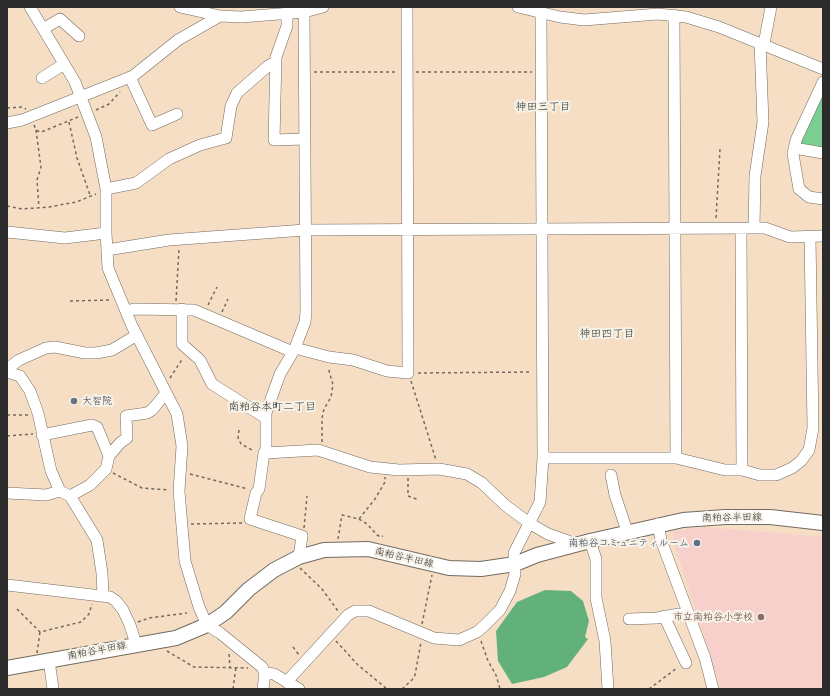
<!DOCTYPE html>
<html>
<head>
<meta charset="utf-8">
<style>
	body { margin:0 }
	#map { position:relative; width:830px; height:696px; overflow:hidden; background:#f5dec3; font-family:"Balsamiq Sans",sans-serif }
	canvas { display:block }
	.frame { position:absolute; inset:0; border:8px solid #2b2b2b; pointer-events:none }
</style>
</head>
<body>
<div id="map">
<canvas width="830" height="696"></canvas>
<div class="frame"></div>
</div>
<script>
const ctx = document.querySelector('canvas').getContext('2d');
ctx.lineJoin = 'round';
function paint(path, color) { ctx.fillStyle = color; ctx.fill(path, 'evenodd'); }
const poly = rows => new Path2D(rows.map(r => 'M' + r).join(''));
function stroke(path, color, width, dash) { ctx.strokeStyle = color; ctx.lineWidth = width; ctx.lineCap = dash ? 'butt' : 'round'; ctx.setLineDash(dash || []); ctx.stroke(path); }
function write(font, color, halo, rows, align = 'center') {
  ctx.font = font + ' "Balsamiq Sans","Klee One",sans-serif'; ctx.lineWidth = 4; ctx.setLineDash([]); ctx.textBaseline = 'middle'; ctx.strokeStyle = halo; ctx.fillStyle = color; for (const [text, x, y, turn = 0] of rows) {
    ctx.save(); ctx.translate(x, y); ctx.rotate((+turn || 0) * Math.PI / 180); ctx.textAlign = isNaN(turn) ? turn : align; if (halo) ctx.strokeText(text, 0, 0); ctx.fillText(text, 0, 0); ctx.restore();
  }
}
paint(poly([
	[704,527,823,537,823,689,721,689,675,546,673,531]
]), '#f7d0cb');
paint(poly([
	[823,93,823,149,804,147,799,143]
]), '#79ce91');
paint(poly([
	[545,590,571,591,583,601,589,621,585,637,588,639,567,667,544,677,512,684,498,661,496,631,517,602]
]), '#62b17b');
const minor = poly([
	[30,7,75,82,96,137,106,189,106,233,108,268,132,326,177,414,182,446,179,491,185,561,199,607,207,625,220,633,262,667,265,673,263,689],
	[180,7,220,16,241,17,304,12,323,7],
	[518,7,560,17,584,20,658,14,686,17,719,27,823,69],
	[287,14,287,26,276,57,274,140,304,139],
	[674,15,676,458],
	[43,29,60,19,79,36],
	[764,44,771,7],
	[130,77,152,125,177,114],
	[42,78,64,64],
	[823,82,796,140,793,154,799,189,809,197,823,199],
	[7,123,22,120,133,76,178,40,220,16],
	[794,148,823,153],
	[106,189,136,183,169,159,200,145,226,138,231,106,237,93,268,66,275,62],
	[741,228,742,470],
	[754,228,755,176,763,122,760,43],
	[7,232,65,238,106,233],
	[107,250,169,240,305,230,754,228,765,228,790,237,823,236],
	[182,309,182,344,200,360,212,384,266,418,266,453,264,453,259,489,256,493,250,519,302,536,299,557],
	[126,311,134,309,194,310,293,352,295,348,305,322,306,312,304,12,307,7],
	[295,348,329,357,353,360,387,371,408,373,407,7],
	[7,369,19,360,46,348,55,347,85,353,96,353,112,350,137,335],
	[7,372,20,376,30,391,38,413,51,471,60,491],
	[266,418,266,413,280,374,293,352],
	[42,435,92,425,97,427,109,456,120,443,127,438,126,416,147,413,152,410,166,393],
	[266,453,318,450,370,467,399,470,439,469,467,474,482,483,505,505,529,523,548,534,568,541,571,546],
	[543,458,676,458,725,470,742,470,760,475,776,475,792,468,801,461,809,450,813,428,810,237],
	[611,475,615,495,627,531],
	[7,493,46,495,60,491,70,496,97,540,102,573,103,595],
	[70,496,90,485,106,469,109,456],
	[658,524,661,540,705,658,713,689],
	[590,541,596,559,596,598,605,641,608,689],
	[7,585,110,597,116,601,123,610,130,625,136,644],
	[664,616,686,663],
	[629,619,657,618,679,614,691,617],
	[49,660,53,689],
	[265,673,274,674,299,689],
	[288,683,291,677,348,615,355,611,369,611,434,638,459,640,477,632,485,625,500,610,510,591,515,574,514,553,540,502,543,458,541,13]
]);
const major = poly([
	[7,668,176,638,207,625,226,612,249,589,274,570,299,557,324,550,368,549,449,568,481,569,515,564,537,555,590,541,683,520,725,517,770,517,823,523]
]);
stroke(minor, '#726a60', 12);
stroke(major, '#726a60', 16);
stroke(poly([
	[314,72,398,72],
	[416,72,532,72],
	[7,108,22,107,26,109],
	[96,110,109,104,120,92],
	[69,122,77,158,90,195],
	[34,125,36,130,40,132,44,131,78,117],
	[36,130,41,167,37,180,39,208],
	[7,206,22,209,49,207,76,202,96,194],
	[716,218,720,149],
	[70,301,110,300],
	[176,301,179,249],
	[208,305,217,287],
	[222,312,228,299],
	[418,373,532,372],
	[170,378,183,358],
	[411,381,436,460],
	[7,415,29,415],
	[239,430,238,438,241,444,254,451],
	[7,436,33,434],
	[322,442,322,418,324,409,331,397,333,385,328,367],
	[113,473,142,488,169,490],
	[190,474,248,489],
	[408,478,408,496,419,500],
	[359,519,367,524,377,535,381,537,383,536],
	[191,524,242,523],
	[304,528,307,496],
	[338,539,342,515,359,519,375,499,385,482,385,477],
	[300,568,322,589,338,611],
	[17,609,40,632,81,622,89,614,92,604],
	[138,622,149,618,187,613],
	[422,624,432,575],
	[336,641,358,665,387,689],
	[481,641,488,661,496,675,500,689],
	[293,647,299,655],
	[167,651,194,667,248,668],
	[37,653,40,632],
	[229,654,230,668],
	[233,689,236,667],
	[402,689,412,680,415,675,421,642],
	[649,689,677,668]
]), '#726a60', 1.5, [3, 3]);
stroke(minor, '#fff', 11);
stroke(major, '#fff', 14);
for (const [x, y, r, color] of [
	[74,401,4,"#6b7280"],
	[697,543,4,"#5c6f8a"],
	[761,617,4,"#8d6e63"]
]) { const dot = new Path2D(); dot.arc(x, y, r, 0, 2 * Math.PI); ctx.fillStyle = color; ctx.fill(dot); stroke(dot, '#f7f3e8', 1.5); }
write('bold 10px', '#5b616d', '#f7f3e8', [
	["大智院",82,401]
], 'left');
write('10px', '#2b2b2b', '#f7f3e8', [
	["南粕谷半田線",732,518,-1],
	["南粕谷半田線",404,558,13],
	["南粕谷半田線",97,651,-11]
]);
write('bold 10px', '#4e5e75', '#f7f3e8', [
	["南粕谷コミュニティルーム",689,543]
], 'right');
write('bold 10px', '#785e54', '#f7f3e8', [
	["市立南粕谷小学校",753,617]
], 'right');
write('11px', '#2b2b2b', '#f7f3e8', [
	["神田三丁目",543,107],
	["神田四丁目",607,334],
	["南粕谷本町二丁目",272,407]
]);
</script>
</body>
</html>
